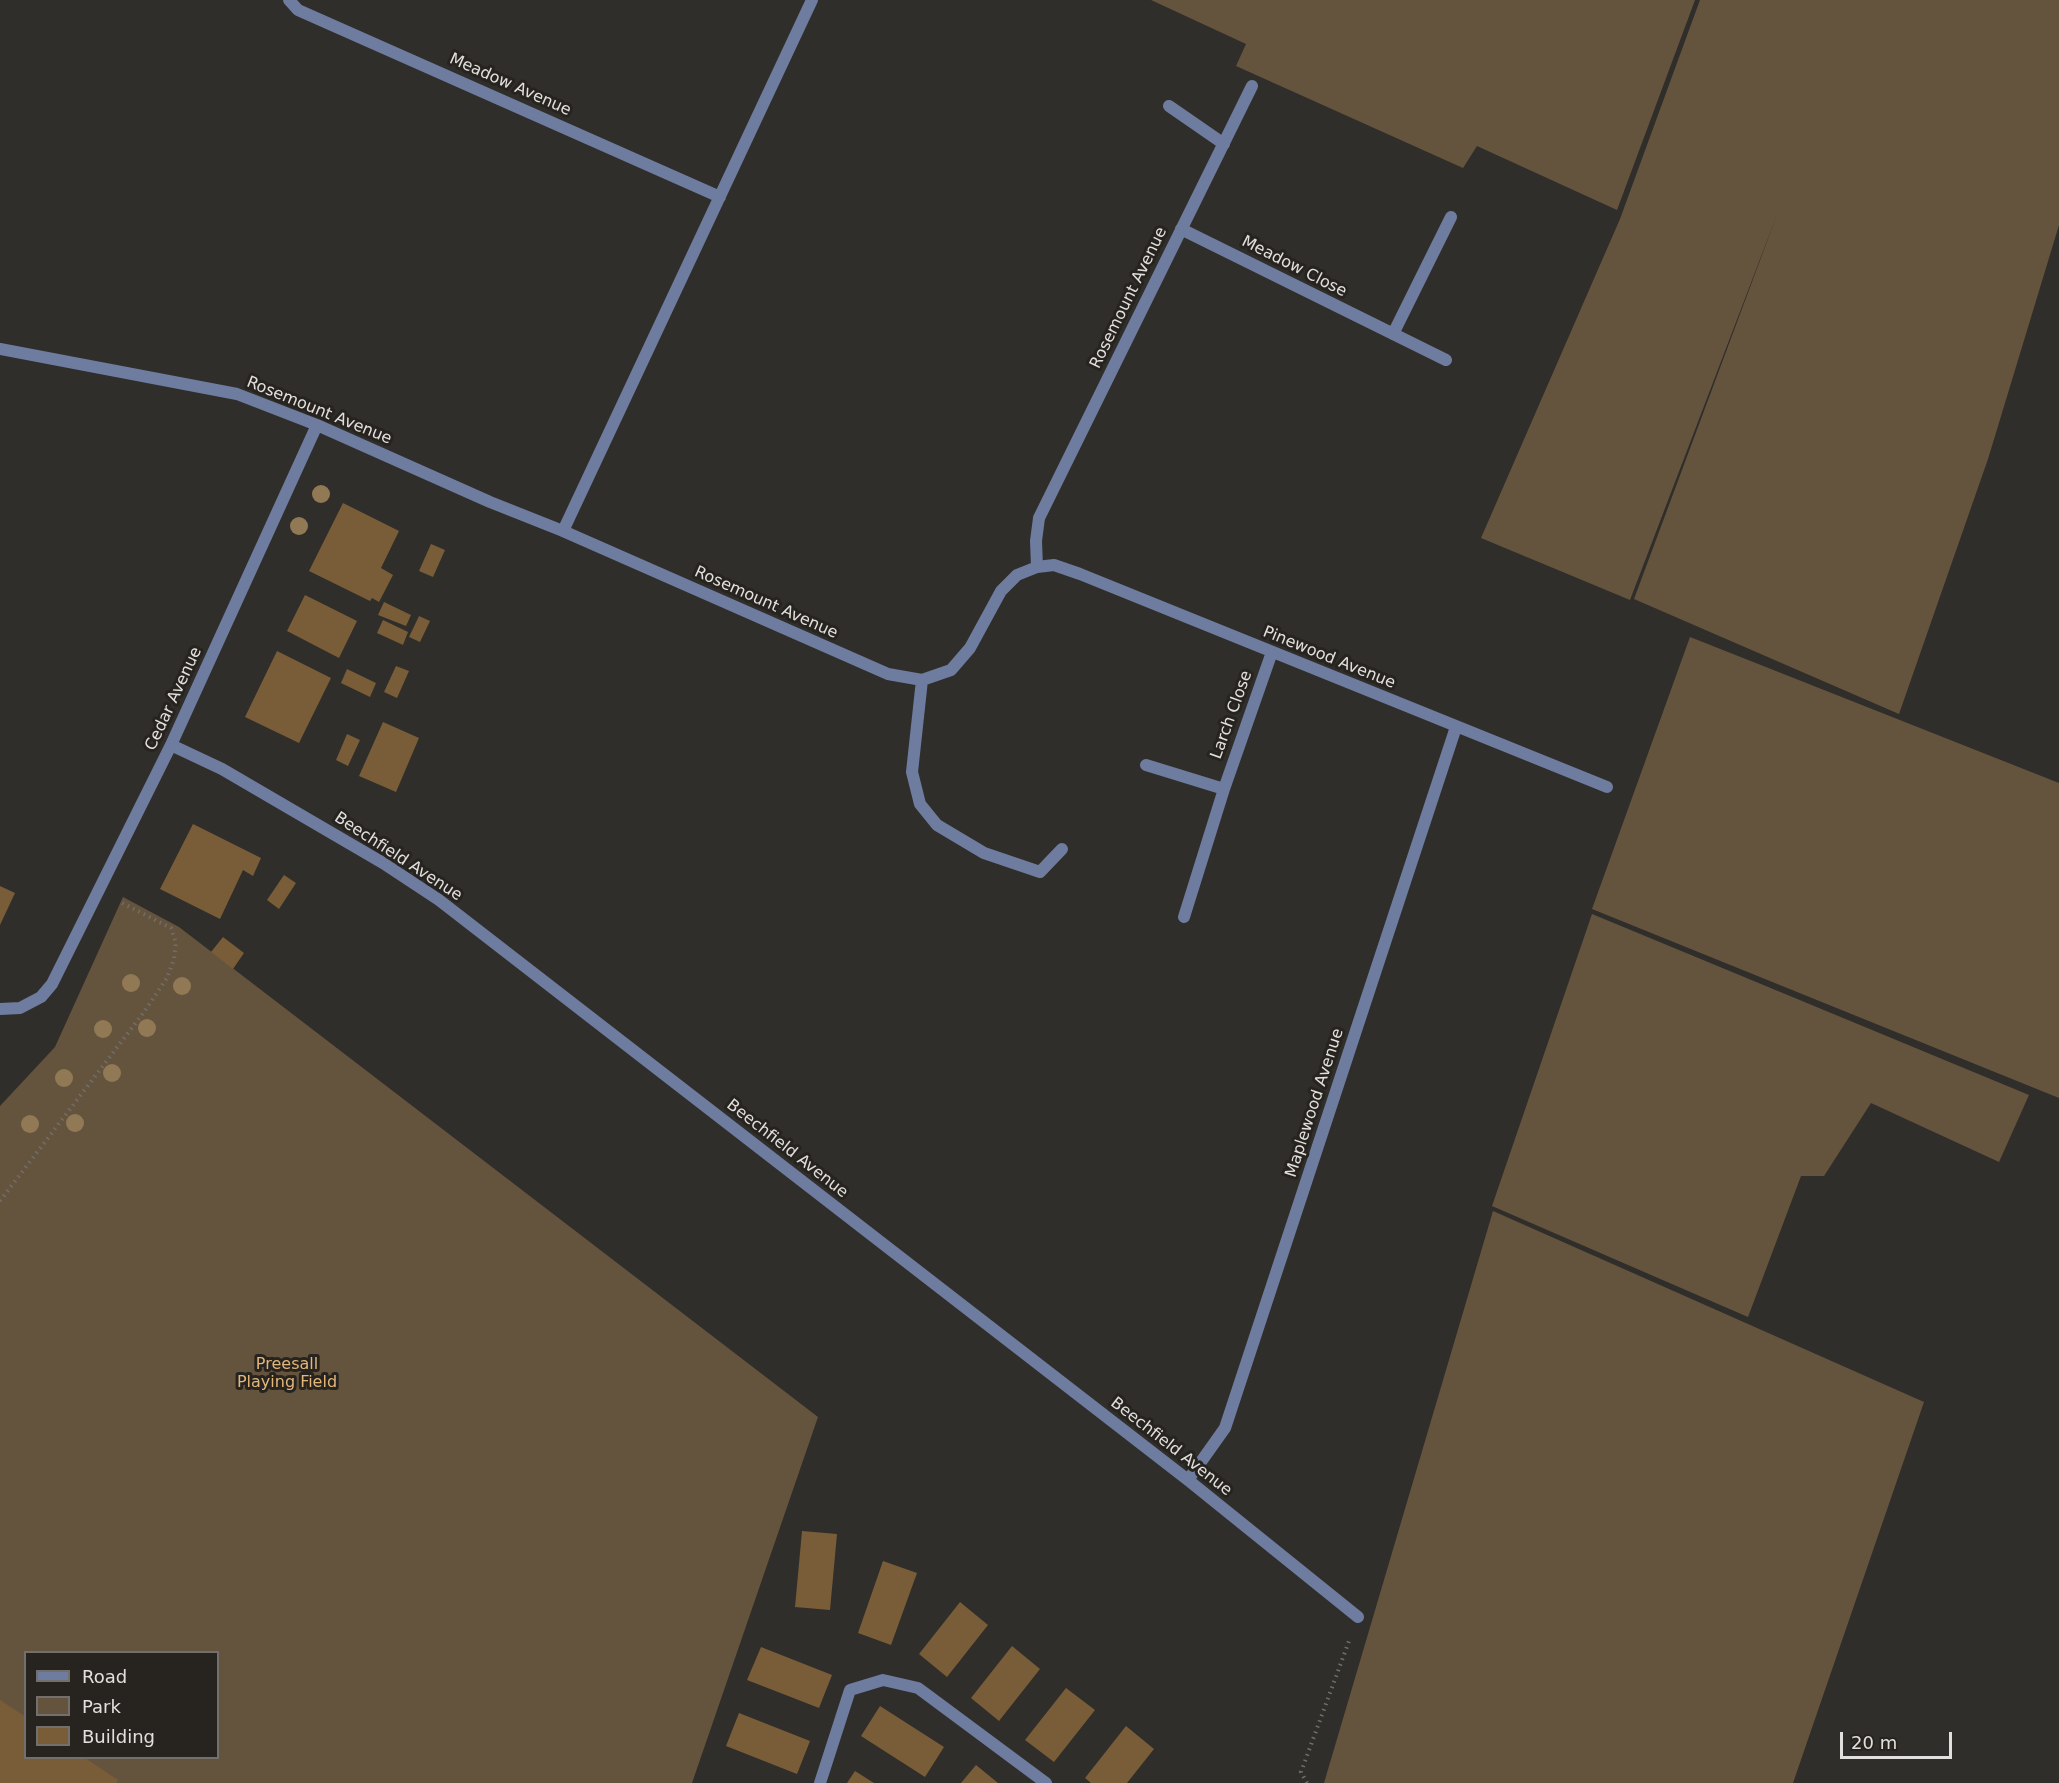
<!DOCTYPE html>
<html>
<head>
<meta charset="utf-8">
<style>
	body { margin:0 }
	#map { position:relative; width:2059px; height:1783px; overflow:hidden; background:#302e2a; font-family:"DejaVu Sans",sans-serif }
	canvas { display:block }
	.legend { position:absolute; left:24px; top:1651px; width:195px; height:108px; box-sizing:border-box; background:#272420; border:2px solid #726f6c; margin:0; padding:8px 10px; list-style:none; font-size:18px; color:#e2e0de }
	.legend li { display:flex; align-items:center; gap:12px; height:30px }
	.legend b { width:30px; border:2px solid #726f6c }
	.scale { position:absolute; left:1840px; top:1732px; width:112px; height:27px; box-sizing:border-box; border:3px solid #e2e0de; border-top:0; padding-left:8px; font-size:18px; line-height:21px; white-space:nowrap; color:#e2e0de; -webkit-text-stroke:4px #272420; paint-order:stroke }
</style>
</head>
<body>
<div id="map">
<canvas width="2059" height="1783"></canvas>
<ul class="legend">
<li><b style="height:8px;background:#6e7c9f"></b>Road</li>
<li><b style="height:16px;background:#65543d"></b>Park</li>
<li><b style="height:16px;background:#785d38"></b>Building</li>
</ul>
<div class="scale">20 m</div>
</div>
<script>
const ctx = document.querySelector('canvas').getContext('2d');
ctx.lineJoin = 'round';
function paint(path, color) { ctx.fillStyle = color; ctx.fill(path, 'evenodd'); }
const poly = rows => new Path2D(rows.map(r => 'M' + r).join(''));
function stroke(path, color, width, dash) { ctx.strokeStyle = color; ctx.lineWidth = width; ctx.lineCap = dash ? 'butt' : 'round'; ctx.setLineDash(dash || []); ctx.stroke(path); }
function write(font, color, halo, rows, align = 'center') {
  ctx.font = font + ' "DejaVu Sans",sans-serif'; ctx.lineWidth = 6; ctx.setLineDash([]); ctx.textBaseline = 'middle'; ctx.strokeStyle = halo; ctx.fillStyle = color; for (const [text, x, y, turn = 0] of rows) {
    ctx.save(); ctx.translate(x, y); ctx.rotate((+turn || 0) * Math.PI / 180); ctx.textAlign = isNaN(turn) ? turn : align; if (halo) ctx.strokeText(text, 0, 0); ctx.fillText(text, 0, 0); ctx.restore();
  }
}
paint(poly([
	[1151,0,1695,0,1617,210,1477,146,1463,168,1236,66,1246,44],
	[1700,0,2059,0,2059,225,1988,459,1899,714,1634,599,1778,212,1630,600,1481,538,1620,219],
	[1690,637,2059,783,2059,1098,1592,909],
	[123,897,179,927,818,1417,692,1783,0,1783,0,1106,55,1047],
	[26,1652,218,1652,218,1758,26,1758],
	[1592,914,2029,1095,1999,1162,1871,1103,1824,1176,1801,1176,1748,1317,1492,1206],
	[1493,1211,1924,1402,1793,1783,1324,1783]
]), '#65543d');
paint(poly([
	[343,503,399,531,381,568,393,575,379,602,372,598,370,601,309,571],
	[431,544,445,550,433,577,419,571],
	[305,595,357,621,339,658,287,631],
	[384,602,411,615,406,626,378,615],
	[419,616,430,621,420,642,409,637],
	[383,620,408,632,403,645,377,633],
	[277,651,331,678,299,743,245,717],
	[396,666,409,671,397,698,384,692],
	[347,669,376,683,370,697,341,683],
	[383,722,419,738,396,792,359,776],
	[347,734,360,740,348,766,336,760],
	[193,824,261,858,253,876,243,870,220,919,160,889],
	[284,875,296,883,279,909,267,900],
	[0,886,15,893,0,925],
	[223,937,244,953,233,969,211,952],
	[802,1531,837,1534,830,1610,795,1607],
	[883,1561,917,1573,891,1645,858,1633],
	[960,1602,988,1625,947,1677,919,1654],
	[1012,1646,1040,1669,999,1721,971,1698],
	[761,1647,832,1675,819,1708,747,1680],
	[1066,1688,1095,1710,1054,1762,1025,1740],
	[0,1700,26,1717,26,1758,85,1758,118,1780,116,1783,0,1783],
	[880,1706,944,1747,925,1777,861,1736],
	[739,1713,810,1741,797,1774,726,1746],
	[1126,1726,1154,1749,1127,1783,1091,1783,1085,1778],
	[976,1765,998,1783,961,1783],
	[855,1771,874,1783,847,1783]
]), '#785d38');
stroke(poly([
	[0,1201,144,1012,167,978,174,959,176,943,171,928,122,903],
	[1307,1783,1301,1772,1349,1641]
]), '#706e6b', 4, [1.5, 4.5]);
stroke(poly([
	[820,1783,850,1690,883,1680,918,1688,1046,1783]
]), '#6e7c9f', 12);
stroke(poly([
	[289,0,298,10,720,197],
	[1169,106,1224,144],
	[1181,229,1446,360],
	[1393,334,1451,217],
	[0,349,237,394,317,425,490,502,563,531,888,674,922,680,951,670,970,648,1001,591,1017,575,1037,567,1036,541,1039,518,1252,86],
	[563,531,812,0],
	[1037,567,1054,565,1080,574,1607,787],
	[922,680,912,772,920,804,937,825,984,853,1040,872,1062,849],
	[171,745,222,769,383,863,439,900,1188,1480,1358,1617],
	[1146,765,1224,789],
	[1184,917,1224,789,1272,652],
	[0,1009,20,1008,41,997,52,984,171,745,317,425],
	[1188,1480,1225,1428,1456,727]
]), '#6e7c9f', 12);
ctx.fillStyle = '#927955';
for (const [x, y] of [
	[321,494],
	[299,526],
	[131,983],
	[182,986],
	[147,1028],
	[103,1029],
	[112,1073],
	[64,1078],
	[75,1123],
	[30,1124]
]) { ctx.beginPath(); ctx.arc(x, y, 9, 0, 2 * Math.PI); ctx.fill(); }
write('16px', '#e2e0de', '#272420', [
	["Meadow Avenue",510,85,24],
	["Meadow Close",1294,267,27],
	["Rosemount Avenue",1129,298,-64],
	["Rosemount Avenue",319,411,22],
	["Rosemount Avenue",766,603,24],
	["Pinewood Avenue",1329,658,22],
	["Cedar Avenue",174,699,-65],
	["Larch Close",1232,715,-70],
	["Beechfield Avenue",398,857,33],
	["Maplewood Avenue",1315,1103,-72],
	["Beechfield Avenue",787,1149,38],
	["Beechfield Avenue",1171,1447,38]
]);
write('16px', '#e3b679', '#272420', [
	["Preesall",287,1365],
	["Playing Field",287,1383]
]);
</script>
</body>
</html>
